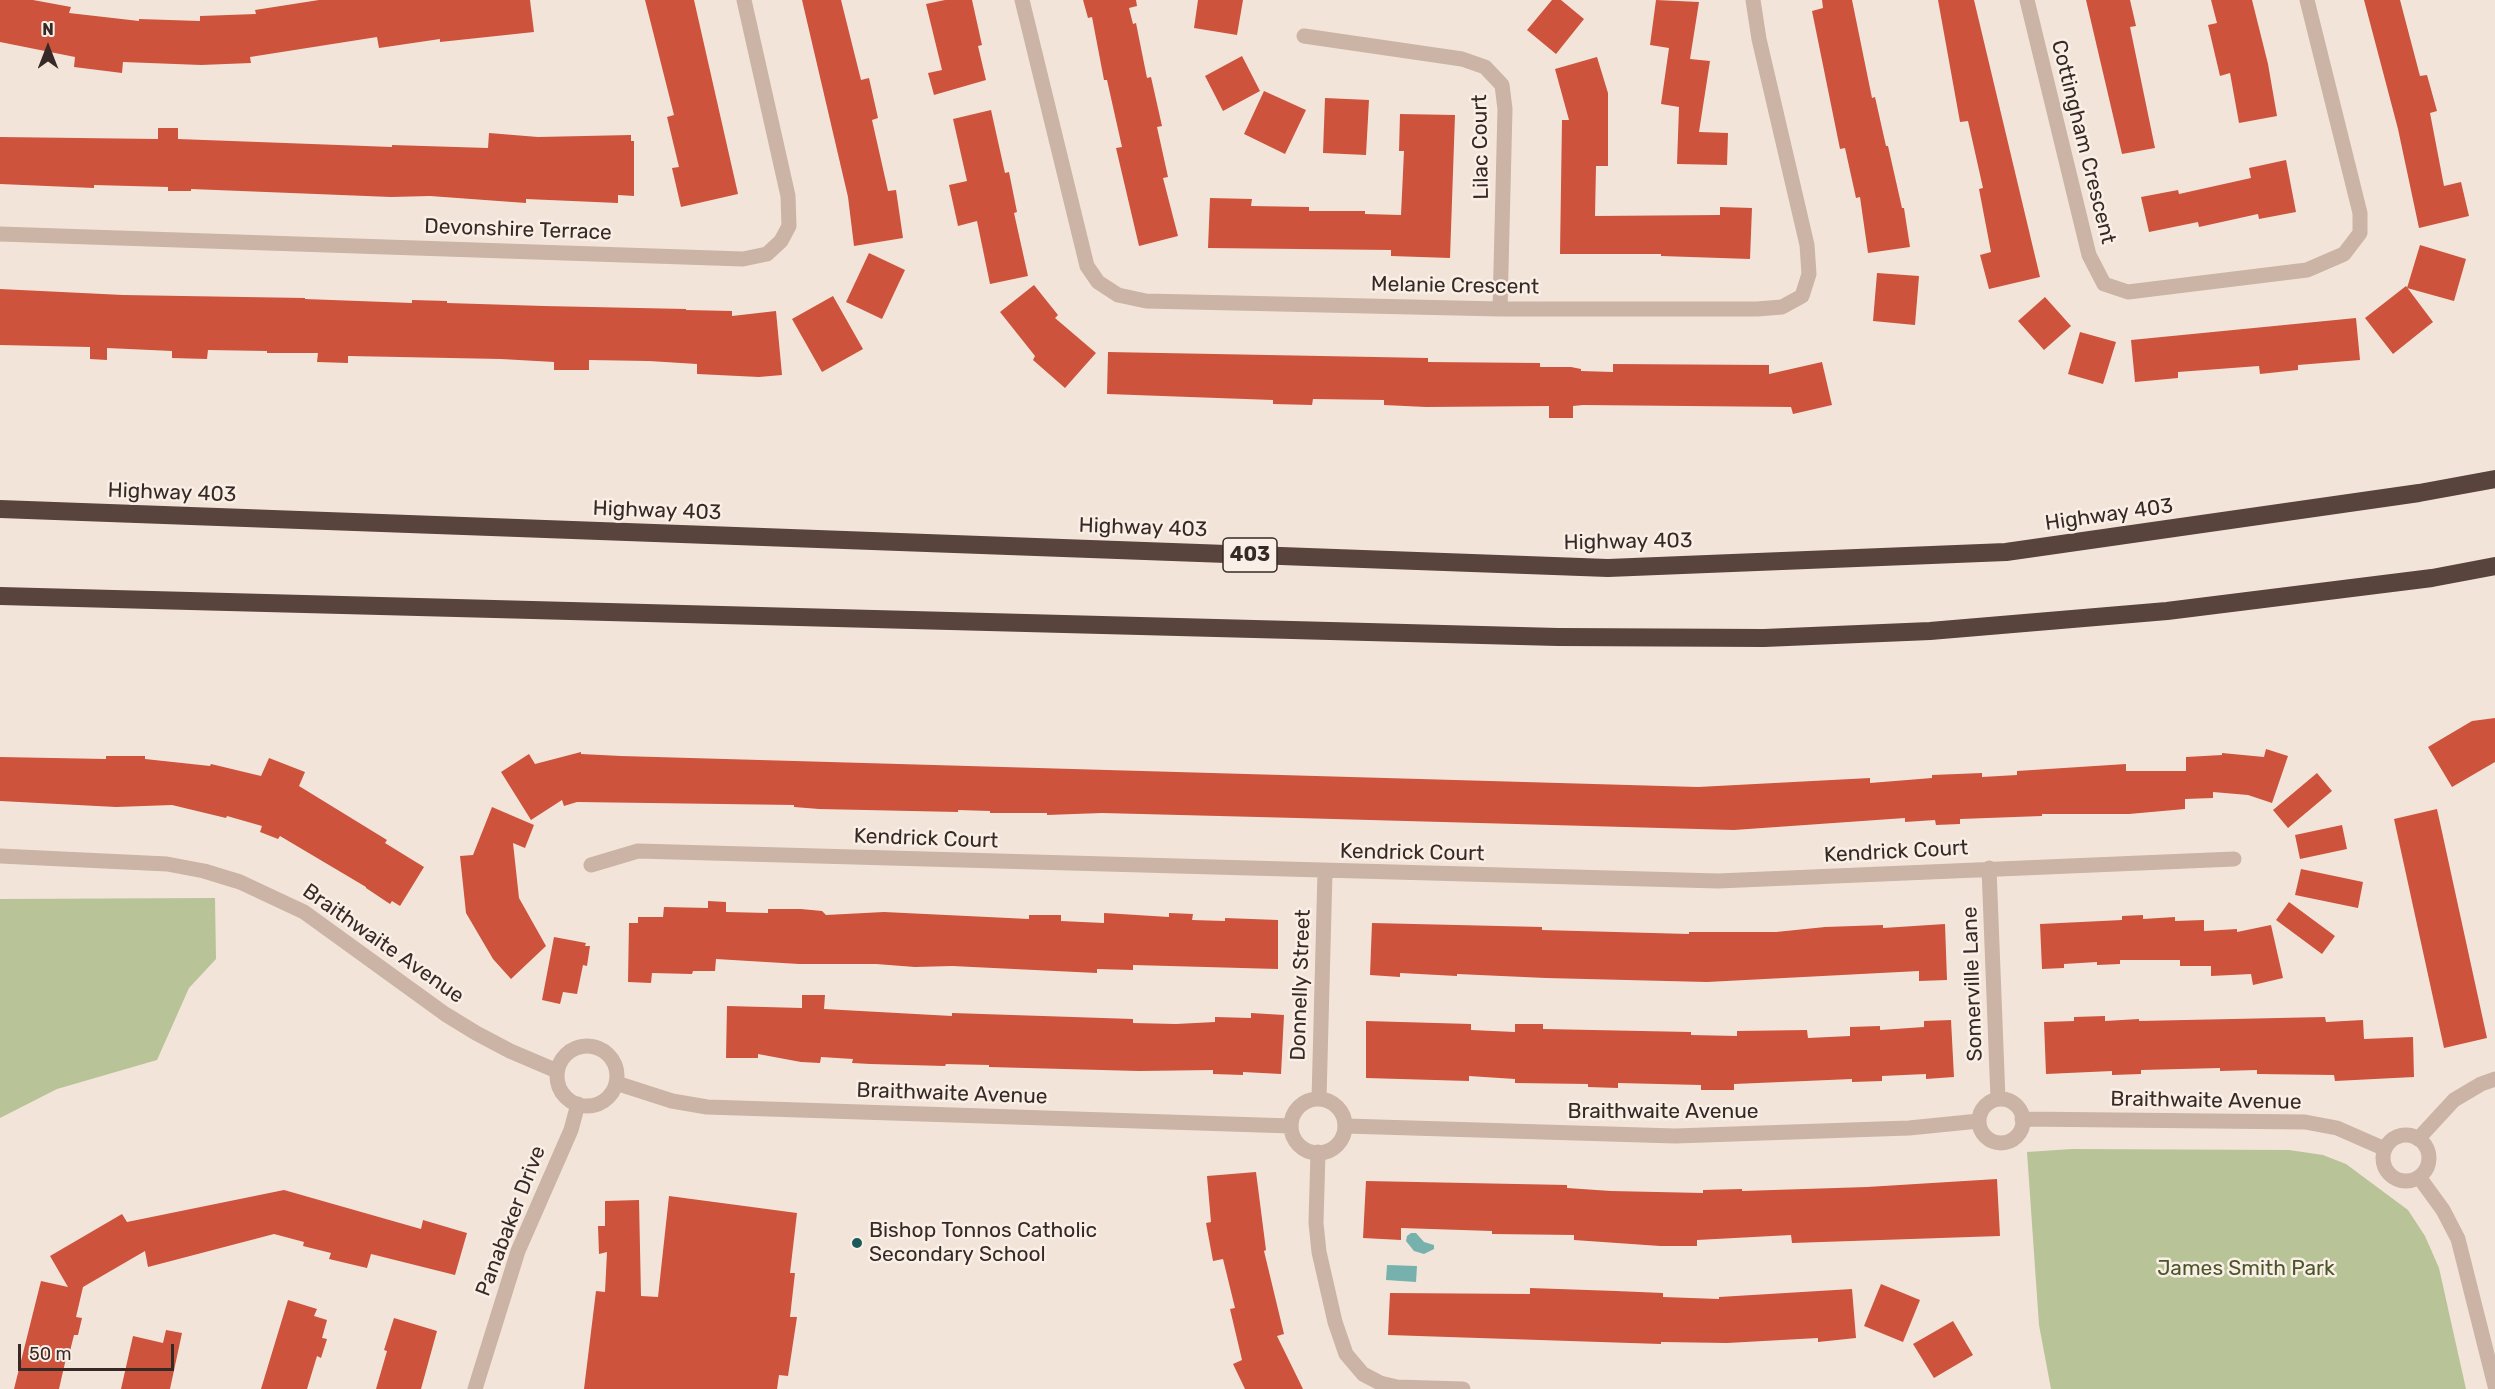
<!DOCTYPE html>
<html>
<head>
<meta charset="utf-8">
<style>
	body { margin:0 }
	#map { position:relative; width:2495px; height:1389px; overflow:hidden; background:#f3e4d9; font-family:Rubik,sans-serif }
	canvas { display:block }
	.north { position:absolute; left:18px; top:18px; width:60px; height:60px; -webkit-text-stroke:4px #faefe6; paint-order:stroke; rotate:0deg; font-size:16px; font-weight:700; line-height:24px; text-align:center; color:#372a26 }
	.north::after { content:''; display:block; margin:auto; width:21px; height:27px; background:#372a26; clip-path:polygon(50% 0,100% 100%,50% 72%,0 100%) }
	.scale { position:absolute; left:18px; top:1344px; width:156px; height:27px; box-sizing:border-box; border:3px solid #372a26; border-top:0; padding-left:8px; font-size:18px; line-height:21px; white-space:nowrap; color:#372a26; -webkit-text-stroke:4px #faefe6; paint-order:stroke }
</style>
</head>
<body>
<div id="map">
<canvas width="2495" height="1389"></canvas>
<div class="north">N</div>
<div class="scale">50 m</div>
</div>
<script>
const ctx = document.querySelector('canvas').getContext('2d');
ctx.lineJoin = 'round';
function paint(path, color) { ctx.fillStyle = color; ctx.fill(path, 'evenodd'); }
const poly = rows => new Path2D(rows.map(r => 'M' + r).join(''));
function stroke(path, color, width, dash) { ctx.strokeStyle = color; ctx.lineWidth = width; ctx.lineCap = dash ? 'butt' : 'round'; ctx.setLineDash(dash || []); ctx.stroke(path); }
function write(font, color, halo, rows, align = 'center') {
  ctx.font = font + ' Rubik,sans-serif'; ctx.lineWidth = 5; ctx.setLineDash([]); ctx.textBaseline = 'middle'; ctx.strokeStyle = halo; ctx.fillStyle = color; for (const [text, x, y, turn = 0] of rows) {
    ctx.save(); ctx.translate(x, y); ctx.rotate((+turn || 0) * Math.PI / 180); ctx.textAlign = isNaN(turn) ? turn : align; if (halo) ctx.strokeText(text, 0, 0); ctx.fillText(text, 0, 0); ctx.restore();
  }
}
paint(poly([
	[215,898,216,959,189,988,157,1060,57,1089,0,1118,0,899],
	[2072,1149,2289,1150,2323,1155,2346,1164,2408,1210,2425,1236,2439,1268,2466,1389,2051,1389,2039,1325,2027,1152]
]), '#b8c398');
paint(poly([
	[1411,1233,1416,1233,1424,1242,1434,1245,1434,1249,1424,1254,1414,1251,1406,1241,1407,1236],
	[1387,1265,1417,1266,1416,1282,1386,1280]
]), '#77b1ae');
paint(poly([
	[0,0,33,0,71,7,69,13,139,21,139,19,200,21,200,16,256,14,255,10,319,0,530,0,534,32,440,42,440,39,379,48,377,37,250,57,251,63,201,65,123,62,122,73,74,67,75,57,0,42],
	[645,0,694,0,738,194,681,207,672,168,679,167,667,117,674,115],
	[802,0,841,0,861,80,869,78,878,118,872,120,888,191,896,190,903,238,854,246,848,197],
	[945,0,972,0,982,45,978,46,986,80,934,95,928,73,942,70,926,4],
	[1083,0,1136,0,1137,6,1129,8,1133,24,1136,23,1147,78,1151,77,1162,126,1157,127,1168,177,1163,178,1178,236,1139,246,1116,148,1122,147,1107,80,1104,80,1092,17,1088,18],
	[1198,0,1243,0,1237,35,1194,28],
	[1552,0,1561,0,1584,19,1556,54,1527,30],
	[1656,0,1699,2,1690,59,1710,61,1699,132,1728,133,1727,165,1677,164,1679,107,1661,104,1669,48,1650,45],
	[1822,0,1852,0,1872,98,1875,97,1886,146,1888,146,1902,208,1904,208,1910,247,1868,253,1860,197,1856,198,1845,148,1840,149,1812,11,1823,8],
	[1938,0,1974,0,2040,277,1989,289,1980,255,1991,252,1979,189,1983,188,1968,121,1960,122],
	[2086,0,2130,0,2136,26,2130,27,2155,148,2122,154],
	[2211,0,2252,0,2268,64,2277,116,2239,123,2230,73,2220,76,2208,25,2217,23],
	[2364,0,2400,0,2420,76,2427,75,2437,111,2430,113,2444,186,2461,182,2469,216,2419,228,2398,129],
	[1242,56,1260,91,1223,111,1205,76],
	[1597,57,1608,93,1608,166,1596,166,1595,216,1720,215,1720,207,1752,208,1750,259,1661,256,1661,254,1560,254,1562,120,1569,120,1555,69],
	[1264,91,1306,110,1285,154,1244,134],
	[1325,98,1369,100,1366,155,1323,153],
	[991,110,1005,173,1009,172,1017,212,1014,213,1028,276,990,284,977,221,958,226,949,185,967,181,953,119],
	[1400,114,1455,115,1450,258,1391,256,1391,250,1208,248,1210,198,1252,199,1251,206,1309,207,1309,211,1365,211,1365,214,1401,215,1404,151,1399,151],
	[158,128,178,128,178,139,392,147,392,145,488,148,489,133,538,137,631,135,631,141,634,141,634,196,618,195,618,203,526,199,526,203,430,196,391,197,191,189,191,191,168,191,168,187,94,185,94,188,0,184,0,137,158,139],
	[2286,160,2296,212,2259,219,2258,214,2199,227,2198,222,2149,232,2141,197,2178,190,2179,194,2251,178,2249,168],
	[2420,245,2466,259,2454,301,2407,288],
	[869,253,905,270,882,319,846,302],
	[1877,273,1919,276,1915,325,1873,321],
	[1034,285,1058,315,1055,318,1096,353,1065,388,1033,360,1035,356,1000,312],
	[2406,286,2433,322,2393,354,2365,318],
	[0,289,123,295,305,298,305,299,412,303,412,300,447,301,447,303,544,306,686,309,686,310,732,311,732,316,776,311,782,375,759,377,697,374,697,364,649,361,589,360,589,370,554,370,554,362,501,359,348,356,348,363,317,362,318,353,267,353,267,351,208,350,207,359,172,358,172,351,107,348,107,360,90,359,90,347,0,345],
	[833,296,863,349,822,372,792,319],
	[2045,297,2071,326,2044,350,2018,321],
	[2356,318,2360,360,2298,365,2298,370,2260,374,2259,366,2178,372,2178,378,2135,382,2131,340],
	[2080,332,2116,342,2103,384,2068,374],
	[1108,352,1428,358,1428,362,1540,363,1540,367,1571,367,1581,369,1581,371,1613,372,1613,364,1769,365,1769,374,1822,362,1832,405,1793,414,1791,407,1583,405,1573,406,1573,418,1549,418,1549,406,1426,407,1384,405,1384,400,1313,399,1312,405,1273,404,1273,400,1107,394],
	[2495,718,2495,762,2452,787,2428,747,2472,721],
	[2266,749,2288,756,2272,803,2248,795,2213,792,2213,798,2185,799,2185,809,2129,814,2042,814,2042,816,1960,819,1960,824,1936,825,1935,820,1905,822,1905,818,1734,830,1297,818,1102,813,1047,815,1047,813,990,813,990,811,958,810,958,812,819,809,794,807,794,805,577,802,564,806,562,800,531,820,501,772,529,754,535,764,581,752,581,754,621,756,1698,787,1870,778,1870,783,1932,778,1932,775,1982,773,1982,777,2017,775,2017,771,2126,764,2126,771,2186,771,2186,757,2222,755,2222,753,2264,757],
	[106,756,145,756,145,759,210,766,211,764,261,776,269,758,305,772,299,786,387,840,385,843,424,867,400,906,392,901,390,904,366,888,366,887,280,836,278,839,260,832,262,826,227,816,226,818,172,805,116,807,0,801,0,757,106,759],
	[2317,773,2332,791,2288,828,2273,810],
	[492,807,534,825,525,848,513,843,519,898,546,946,511,979,493,959,466,913,460,856,473,855],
	[2437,809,2487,1038,2444,1048,2394,819],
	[2342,825,2347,849,2300,859,2295,835],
	[2301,869,2363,882,2358,908,2295,895],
	[708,901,726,902,726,912,768,913,768,909,801,909,822,911,826,915,884,912,1029,919,1029,915,1061,915,1061,921,1104,923,1104,913,1169,917,1169,913,1193,914,1192,920,1225,921,1225,918,1278,920,1278,969,1133,965,1133,970,1097,969,1097,973,952,966,915,967,876,964,799,964,716,959,715,971,693,971,692,974,652,973,651,983,628,982,629,923,638,923,638,917,663,917,664,907,708,908],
	[2289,902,2335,936,2322,954,2276,920],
	[2143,915,2143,919,2175,917,2175,921,2204,920,2204,931,2237,929,2237,932,2271,925,2283,978,2253,985,2251,974,2211,976,2211,966,2180,966,2180,960,2120,960,2120,964,2097,965,2097,962,2064,964,2064,968,2042,969,2040,924,2122,920,2122,916],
	[1372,923,1542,927,1542,930,1689,934,1689,932,1776,932,1825,927,1883,925,1883,928,1945,924,1947,980,1919,981,1919,971,1707,982,1546,978,1457,974,1457,976,1400,973,1400,977,1370,975],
	[554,937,586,943,585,946,590,946,587,966,583,965,577,994,563,992,560,1004,542,1000],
	[802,995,825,995,824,1009,952,1016,952,1013,1133,1019,1133,1023,1176,1024,1215,1022,1215,1017,1251,1018,1251,1013,1284,1015,1281,1074,1243,1072,1243,1075,1213,1074,1213,1070,1139,1071,989,1067,989,1065,946,1064,945,1066,870,1064,852,1063,853,1059,821,1057,820,1063,801,1062,758,1054,758,1058,726,1058,727,1006,802,1008],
	[2105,1016,2105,1021,2139,1019,2139,1021,2325,1017,2326,1022,2363,1020,2364,1039,2413,1037,2414,1077,2335,1081,2334,1075,2257,1074,2257,1070,2220,1071,2220,1068,2141,1070,2141,1074,2112,1075,2112,1071,2046,1074,2044,1022,2074,1021,2074,1017],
	[1951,1020,1954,1077,1926,1079,1926,1074,1882,1076,1882,1081,1852,1082,1852,1079,1734,1084,1734,1090,1701,1090,1701,1085,1618,1083,1618,1088,1588,1087,1588,1084,1515,1083,1515,1079,1469,1076,1469,1081,1366,1078,1366,1021,1471,1024,1471,1030,1515,1032,1515,1024,1543,1024,1543,1029,1691,1032,1691,1035,1737,1036,1737,1031,1807,1030,1808,1038,1850,1036,1850,1027,1880,1026,1880,1030,1924,1027,1924,1021],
	[1256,1172,1266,1250,1264,1251,1284,1334,1277,1336,1303,1389,1245,1389,1233,1364,1242,1360,1230,1309,1235,1308,1223,1259,1213,1261,1206,1223,1211,1222,1207,1176],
	[1997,1179,2000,1236,1792,1243,1791,1235,1697,1240,1697,1246,1660,1246,1574,1240,1574,1235,1492,1234,1492,1231,1401,1228,1401,1240,1363,1238,1366,1181,1567,1185,1567,1188,1611,1191,1703,1193,1703,1190,1742,1189,1742,1191,1867,1187],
	[284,1190,421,1229,423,1220,467,1233,455,1275,371,1254,367,1268,329,1259,331,1253,303,1246,304,1242,274,1234,148,1267,145,1251,83,1287,76,1317,82,1318,78,1335,74,1335,69,1355,67,1354,59,1389,14,1389,41,1281,68,1287,50,1256,122,1214,127,1222],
	[669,1196,797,1213,790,1273,795,1273,790,1317,797,1317,788,1376,779,1375,777,1389,584,1389,596,1291,605,1292,607,1252,599,1254,598,1226,605,1226,605,1201,639,1200,641,1296,658,1297],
	[1881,1284,1920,1300,1903,1342,1864,1326],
	[1530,1288,1616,1291,1663,1293,1663,1297,1719,1299,1719,1297,1852,1289,1856,1338,1818,1342,1818,1338,1727,1343,1661,1342,1661,1344,1388,1335,1390,1293,1530,1294],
	[288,1300,317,1309,314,1316,327,1320,322,1338,327,1339,321,1358,317,1356,307,1389,261,1389],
	[394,1318,437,1331,421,1389,376,1389,387,1351,384,1350],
	[1953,1321,1973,1355,1934,1378,1913,1344],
	[166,1330,182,1333,170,1389,121,1389,133,1336,163,1343]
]), '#cd533d');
stroke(poly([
	[1022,0,1087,266,1098,282,1118,295,1146,301,1500,309,1757,309,1782,307,1802,296,1809,274,1807,245,1759,39,1753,0],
	[2027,0,2089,255,2104,284,2128,292,2307,270,2344,254,2360,233,2360,213,2307,0],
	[1304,36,1462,59,1485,67,1502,85,1505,109,1500,309],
	[0,234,743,259,767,254,781,241,789,226,788,196,744,0],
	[0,856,167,864,204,871,240,882,304,912,445,1014,476,1033,510,1051,557,1071],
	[591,865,638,851,1718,881,2234,859],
	[1989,868,1998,1099],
	'557 1076a30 30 0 1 1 60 0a30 30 0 1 1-60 0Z',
	[616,1083,672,1101,707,1107,1291,1126],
	'1291 1126a27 27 0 1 1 54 0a27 27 0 1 1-54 0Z',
	[1319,1099,1325,872],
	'1979 1121a22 22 0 1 1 44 0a22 22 0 1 1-44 0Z',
	[2022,1119,2305,1122,2337,1128,2385,1149],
	[1346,1126,1675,1136,1909,1128,1979,1121],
	'2383 1158a23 23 0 1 1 46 0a23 23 0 1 1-46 0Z',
	[2418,1139,2454,1100,2481,1084,2495,1079],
	[1318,1152,1316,1223,1319,1252,1335,1322,1346,1354,1363,1374,1380,1383,1397,1387,1463,1389],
	[2419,1177,2443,1210,2458,1239,2495,1386],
	[475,1389,518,1251,571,1130,578,1104]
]), '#cbb3a5', 15);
stroke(poly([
	[0,509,1608,568,2006,552,2419,493,2495,479],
	[0,596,1558,637,1764,638,1930,631,2167,611,2432,578,2495,566]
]), '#58433d', 18);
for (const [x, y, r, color] of [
	[857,1243,6,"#1a5a59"]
]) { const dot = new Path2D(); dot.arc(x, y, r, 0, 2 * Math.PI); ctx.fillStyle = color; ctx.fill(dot); stroke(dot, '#faefe6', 2); }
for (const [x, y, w] of [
	[1250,555,54]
]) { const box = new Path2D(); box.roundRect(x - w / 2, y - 17, w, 34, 4.5); ctx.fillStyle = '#faefe6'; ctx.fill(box); stroke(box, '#372a26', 1.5); }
write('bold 20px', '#372a26', null, [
	["403",1250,555]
]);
write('21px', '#372a26', '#faefe6', [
	["Cottingham Crescent",2083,142,76],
	["Lilac Court",1481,147,-91],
	["Devonshire Terrace",518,230,2],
	["Melanie Crescent",1455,286,1],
	["Highway 403",172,493,2],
	["Highway 403",657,511,2],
	["Highway 403",2109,515,-8],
	["Highway 403",1143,528,2],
	["Highway 403",1628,542,-1],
	["Kendrick Court",926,839,2],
	["Kendrick Court",1896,852,-3],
	["Kendrick Court",1412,853,1],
	["Braithwaite Avenue",383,944,35],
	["Somerville Lane",1973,984,-92],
	["Donnelly Street",1301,985,-88],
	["Braithwaite Avenue",952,1094,2],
	["Braithwaite Avenue",2206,1101,1],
	["Braithwaite Avenue",1663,1112],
	["Panabaker Drive",511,1221,-69]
]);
write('21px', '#372a26', '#faefe6', [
	["Bishop Tonnos Catholic",869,1231],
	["Secondary School",869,1255]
], 'left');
write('21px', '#4a5629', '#faefe6', [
	["James Smith Park",2246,1269]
]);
</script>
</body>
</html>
